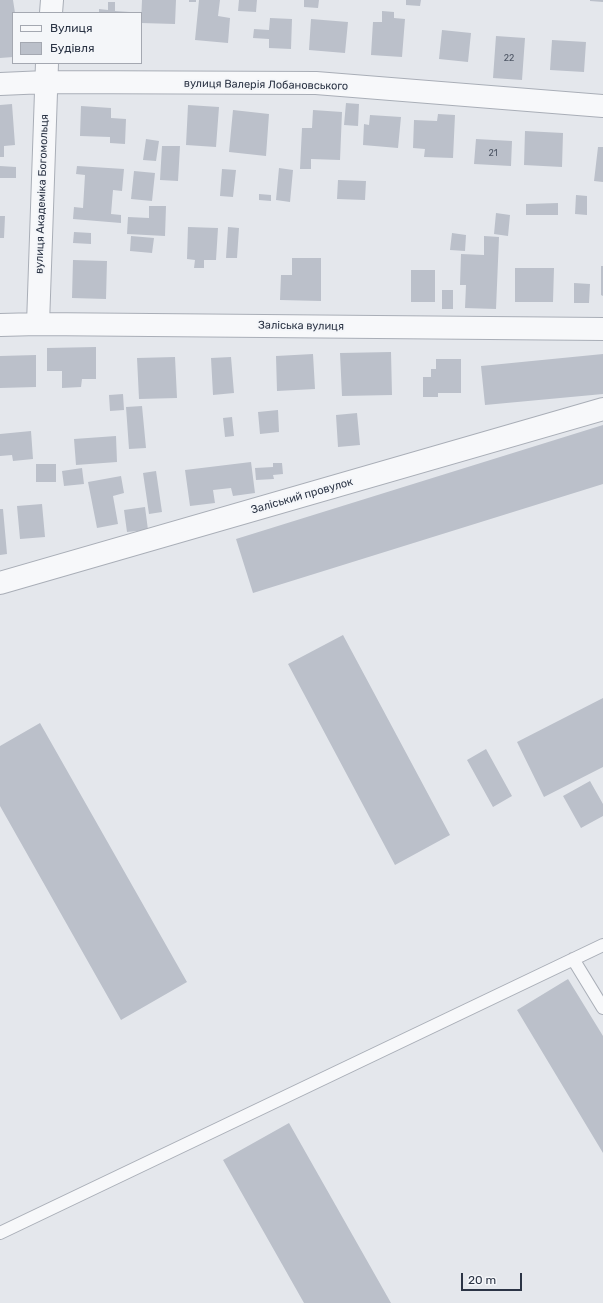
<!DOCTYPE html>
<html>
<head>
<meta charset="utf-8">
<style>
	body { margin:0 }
	#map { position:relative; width:603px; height:1303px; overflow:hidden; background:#e4e7ec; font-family:Rubik,sans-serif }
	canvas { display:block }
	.legend { position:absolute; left:12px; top:12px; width:130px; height:52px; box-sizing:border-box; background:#f4f6f9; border:1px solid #a4a8b1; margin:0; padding:5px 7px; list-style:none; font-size:12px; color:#2b3445 }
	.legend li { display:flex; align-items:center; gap:8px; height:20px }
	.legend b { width:20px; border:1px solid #a4a8b1 }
	.scale { position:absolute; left:461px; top:1273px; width:61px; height:18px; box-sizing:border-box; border:2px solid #2b3445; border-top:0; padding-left:5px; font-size:12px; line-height:14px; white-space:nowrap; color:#2b3445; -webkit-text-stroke:3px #f4f6f9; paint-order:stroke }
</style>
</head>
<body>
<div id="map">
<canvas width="603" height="1303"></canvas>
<ul class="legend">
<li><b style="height:5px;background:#f7f8fa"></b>Вулиця</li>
<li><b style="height:11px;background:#bbc0ca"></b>Будівля</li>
</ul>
<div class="scale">20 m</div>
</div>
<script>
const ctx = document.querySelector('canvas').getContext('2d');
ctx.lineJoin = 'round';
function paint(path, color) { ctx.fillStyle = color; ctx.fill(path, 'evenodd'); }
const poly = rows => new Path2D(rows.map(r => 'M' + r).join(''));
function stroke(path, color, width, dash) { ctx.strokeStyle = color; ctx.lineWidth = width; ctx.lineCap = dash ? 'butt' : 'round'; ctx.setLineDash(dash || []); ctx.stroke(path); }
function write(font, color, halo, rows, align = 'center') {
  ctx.font = font + ' Rubik,sans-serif'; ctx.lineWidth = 4; ctx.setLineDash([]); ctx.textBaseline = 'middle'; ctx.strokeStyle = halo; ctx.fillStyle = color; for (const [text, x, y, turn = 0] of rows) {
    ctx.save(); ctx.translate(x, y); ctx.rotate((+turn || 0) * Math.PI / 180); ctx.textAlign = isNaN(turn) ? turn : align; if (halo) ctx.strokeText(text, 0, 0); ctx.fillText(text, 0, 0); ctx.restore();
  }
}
paint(poly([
	[0,0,13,0,15,13,13,13,13,57,0,58],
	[142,0,176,0,175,24,141,23],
	[189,0,196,0,196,2,189,2],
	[199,0,220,0,218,16,230,18,228,43,195,40],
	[239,0,257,0,256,12,238,11],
	[304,0,319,0,318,8,304,7],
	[406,0,421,0,420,6,406,5],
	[590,0,603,0,603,2,590,1],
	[108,2,115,2,115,11,130,12,130,13,99,13,99,9,108,10],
	[382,11,394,12,394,18,405,19,402,57,371,55,373,22,382,22],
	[270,18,292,19,291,49,269,48,269,39,253,38,254,29,269,30],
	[311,19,348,22,345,53,309,50],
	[442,30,471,33,468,62,439,59],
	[496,36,525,38,522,80,493,78],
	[552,40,586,42,584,72,550,70],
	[346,103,359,104,358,126,344,125],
	[12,104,15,145,4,146,4,157,0,157,0,105],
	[188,105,219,107,216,147,186,145],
	[81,106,111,108,111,118,126,119,125,144,110,143,110,137,80,136],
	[233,110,269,114,266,156,229,152],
	[313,110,342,112,340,160,311,159,311,169,300,169,302,128,312,128],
	[438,114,455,115,453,158,424,157,425,149,413,148,414,120,437,121],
	[370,115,401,117,398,148,363,145,364,124,369,125],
	[525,131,563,133,562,167,524,165],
	[146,139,159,141,156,161,143,160],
	[476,139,512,141,511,166,474,164],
	[162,146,180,146,178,181,160,180],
	[598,147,603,147,603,182,594,181],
	[0,166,16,167,16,178,0,178],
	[77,166,124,169,122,191,113,190,111,214,121,215,121,223,73,219,74,207,83,208,85,175,76,174],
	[279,168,293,170,290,202,276,200],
	[222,169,236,170,233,197,220,196],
	[134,171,155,173,152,201,131,199],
	[338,180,366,181,365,200,337,199],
	[259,194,271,195,271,201,259,200],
	[576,195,587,196,587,215,575,214],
	[558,203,558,215,526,215,526,204],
	[149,206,166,206,165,236,127,234,128,217,149,218],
	[496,213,510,215,508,236,494,234],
	[0,216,5,216,4,238,0,238],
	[188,227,218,228,216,260,204,260,204,268,194,268,195,260,187,259],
	[228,227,239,228,237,258,226,258],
	[74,232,91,233,91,244,73,243],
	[452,233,466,235,465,251,450,250],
	[131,236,154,238,152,253,130,251],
	[484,236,499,237,496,309,465,308,466,285,460,285,461,254,484,255],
	[292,258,321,258,321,301,280,300,281,275,292,275],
	[73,260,107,261,106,299,72,298],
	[601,266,603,266,603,296,601,295],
	[515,268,554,268,553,302,515,302],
	[411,270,435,270,435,302,411,302],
	[574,283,590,284,589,303,574,303],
	[442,290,453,290,453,309,442,309],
	[96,347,96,379,82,379,81,387,62,388,62,371,47,371,47,348],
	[391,352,392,395,342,396,340,353],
	[313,354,315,389,277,391,276,356],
	[603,354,603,394,485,405,481,366],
	[36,355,36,387,0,388,0,356],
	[175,357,177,398,139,399,137,358],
	[231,357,234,393,213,395,211,358],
	[436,359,461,359,461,393,438,393,438,397,423,397,423,377,431,377,431,369,436,369],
	[123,394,124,410,110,411,109,395],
	[142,406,146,448,129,449,126,407],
	[278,410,279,432,260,434,258,412],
	[357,413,360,445,338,447,336,415],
	[232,417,234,436,225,437,223,418],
	[603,425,603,484,253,593,236,539],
	[31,431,33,459,13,461,12,455,0,456,0,434],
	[116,436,117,462,76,465,74,439],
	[251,462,255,493,233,496,231,488,213,490,215,503,190,506,185,470],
	[273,463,282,463,283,474,273,475,274,479,256,480,255,468,273,467],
	[36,464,56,464,56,482,36,482],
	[82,468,84,484,64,486,62,471],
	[156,471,162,512,149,514,143,473],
	[121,476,124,493,113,496,118,524,97,528,88,482],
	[42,504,45,537,20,539,17,506],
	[145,507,148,530,127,532,124,510],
	[0,509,3,509,7,554,0,555],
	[343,635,450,835,395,865,288,664],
	[603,698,603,767,544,797,517,742],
	[40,723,187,982,121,1020,0,806,0,746],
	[486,749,512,796,493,807,467,760],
	[590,781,603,804,603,816,581,828,563,796],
	[568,979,603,1036,603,1153,517,1010],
	[289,1123,391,1303,304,1303,223,1160]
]), '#bbc0ca');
const lane = poly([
	[573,959,603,1008],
	[0,1233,603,945]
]);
const street = poly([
	[51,13,52,0],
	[0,84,46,82,316,83,603,106],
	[38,324,47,63],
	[0,325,38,324,603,329],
	[0,583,603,409]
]);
stroke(lane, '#a9aeb7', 14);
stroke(street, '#a9aeb7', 24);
stroke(lane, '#f7f8fa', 12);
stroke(street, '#f7f8fa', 22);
write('9px', '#4f5766', null, [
	["22",509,58],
	["21",493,153]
]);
write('11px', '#2b3445', '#f4f6f9', [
	["вулиця Валерія Лобановського",266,85,1],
	["вулиця Академіка Богомольця",42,194,-88],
	["Заліська вулиця",301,326,1],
	["Заліський провулок",302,496,-16]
]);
</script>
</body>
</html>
